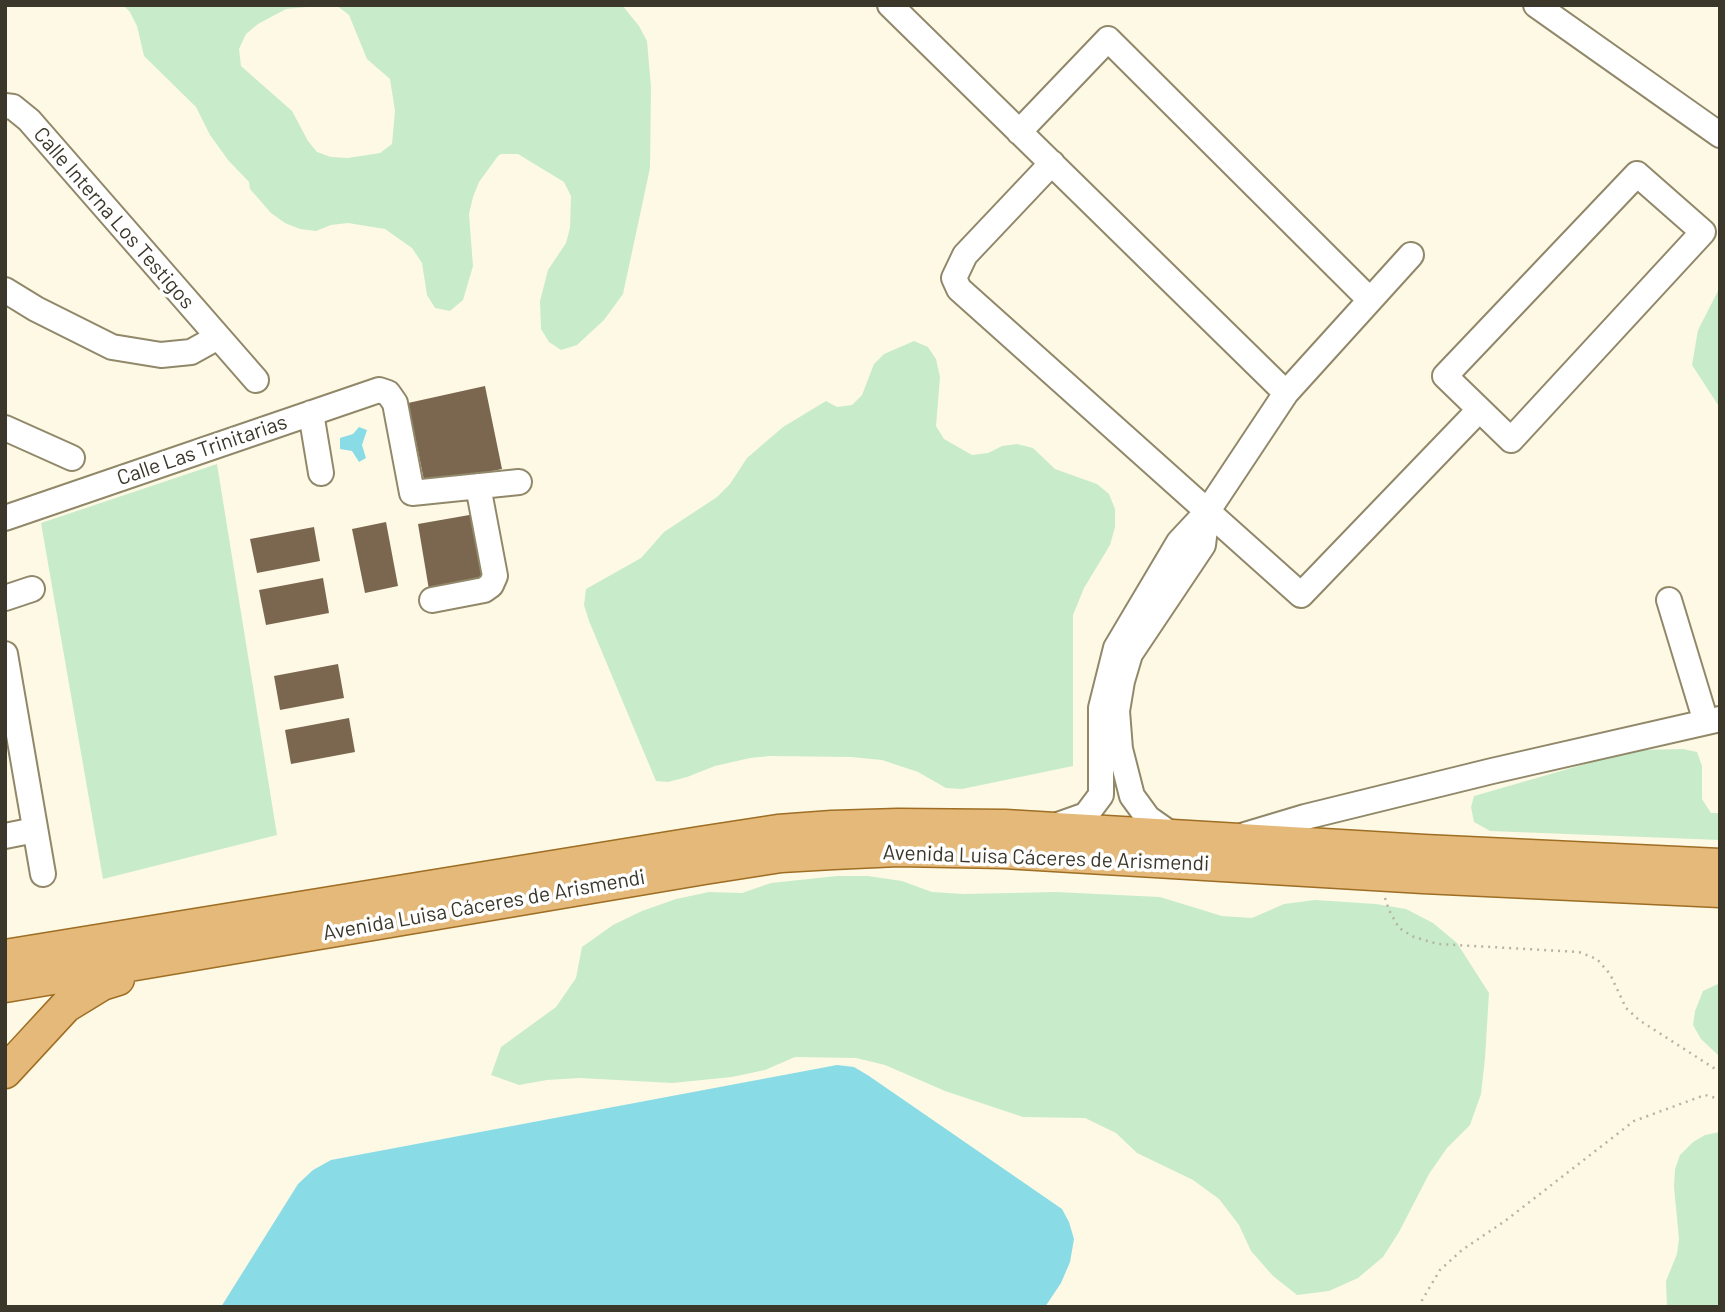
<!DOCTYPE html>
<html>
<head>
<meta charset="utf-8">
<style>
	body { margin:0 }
	#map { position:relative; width:1725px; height:1312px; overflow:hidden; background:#fef9e5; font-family:Barlow,sans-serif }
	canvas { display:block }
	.frame { position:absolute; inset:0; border:7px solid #3b372a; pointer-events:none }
</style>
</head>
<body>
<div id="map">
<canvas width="1725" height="1312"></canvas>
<div class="frame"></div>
</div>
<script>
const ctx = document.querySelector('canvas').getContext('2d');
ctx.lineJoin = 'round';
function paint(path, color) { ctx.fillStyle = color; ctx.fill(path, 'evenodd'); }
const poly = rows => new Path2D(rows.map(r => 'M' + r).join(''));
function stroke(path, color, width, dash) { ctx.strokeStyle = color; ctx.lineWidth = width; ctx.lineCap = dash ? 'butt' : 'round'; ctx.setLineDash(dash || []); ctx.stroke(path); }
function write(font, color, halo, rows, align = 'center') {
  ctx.font = font + ' Barlow,sans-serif'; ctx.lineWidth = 7; ctx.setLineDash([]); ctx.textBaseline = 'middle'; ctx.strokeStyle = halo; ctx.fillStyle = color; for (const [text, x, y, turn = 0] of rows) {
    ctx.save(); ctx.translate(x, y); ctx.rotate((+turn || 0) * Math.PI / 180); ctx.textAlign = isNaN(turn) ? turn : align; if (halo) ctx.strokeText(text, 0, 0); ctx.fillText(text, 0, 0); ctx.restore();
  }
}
paint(poly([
	[123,5,328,5,286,9,258,24,246,34,239,49,241,66,292,111,308,141,317,152,331,157,348,158,380,153,392,144,395,111,390,79,367,59,349,15,336,5,622,5,639,26,647,41,651,87,650,168,623,294,604,320,577,345,561,350,549,342,541,329,540,301,548,270,566,243,570,228,571,196,564,182,518,154,501,154,498,156,479,182,473,197,469,214,473,266,463,300,450,311,435,308,427,295,422,263,412,248,385,229,348,223,331,225,316,231,300,229,285,223,271,213,250,189,249,182,228,160,210,135,196,107,144,56,137,26,130,12],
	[1720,287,1720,408,1692,365,1698,330],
	[914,341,928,347,936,359,940,377,936,426,944,439,972,455,988,453,1002,446,1017,444,1033,448,1055,469,1097,484,1109,494,1115,509,1115,527,1110,545,1084,588,1073,615,1073,766,962,789,946,788,918,772,882,760,851,757,770,756,750,758,715,766,687,777,668,782,656,781,589,621,584,605,586,589,641,558,664,532,717,497,730,484,747,458,783,427,826,401,837,407,852,405,862,395,874,364,884,354],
	[217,464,277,835,103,879,41,523],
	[1683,749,1697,752,1702,766,1702,799,1711,813,1720,813,1720,840,1490,831,1474,822,1471,807,1474,796,1634,750],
	[837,876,868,876,902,881,932,892,964,894,1056,892,1160,897,1222,916,1252,918,1284,904,1315,900,1376,904,1406,909,1433,923,1457,943,1489,993,1485,1058,1481,1094,1470,1125,1447,1148,1429,1174,1399,1232,1383,1257,1358,1278,1329,1291,1297,1295,1273,1276,1251,1251,1239,1225,1219,1199,1193,1180,1137,1153,1116,1133,1085,1118,1023,1117,945,1091,885,1065,856,1058,795,1057,765,1070,732,1077,672,1083,580,1078,547,1080,519,1085,491,1075,501,1047,556,1007,576,978,582,947,613,925,642,911,676,899,709,892,742,893,771,883],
	[1720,983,1720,1057,1701,1039,1693,1025,1695,1011,1703,991],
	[1720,1132,1720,1307,1667,1307,1666,1281,1677,1254,1679,1239,1674,1187,1675,1169,1680,1155,1693,1142,1705,1135]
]), '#c8ecca');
paint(poly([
	[359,427,367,430,362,445,366,458,359,462,352,451,340,449,340,438,353,434],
	[837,1065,854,1067,869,1076,1062,1209,1069,1222,1074,1239,1070,1262,1061,1283,1045,1307,221,1307,298,1184,313,1170,331,1160]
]), '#89dbe6');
paint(poly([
	[485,386,502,469,425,485,408,403],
	[475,514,488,579,429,590,418,524],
	[386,522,398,586,365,593,352,529],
	[314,527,320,561,257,573,250,539],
	[323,578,329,613,266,625,259,590],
	[338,664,344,698,280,710,274,676],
	[349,718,355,752,291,764,285,730]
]), '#7b674f');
const minor = poly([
	[890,5,1286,393,1207,512,1179,542,1116,648,1101,708,1101,795,1086,815,1055,826],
	[1536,5,1720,135],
	[5,106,13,107,29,120,256,380],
	[1019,132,1108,39,1370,300],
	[1052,163,965,255,954,278,959,289,1301,595,1479,410],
	[1637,174,1703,232,1511,440,1445,376,1637,174],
	[5,290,36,309,112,347,161,355,191,352,218,337],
	[1286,393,1411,255],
	[311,413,321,473],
	[5,428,72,458],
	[5,518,379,390,388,393,395,403,412,493,519,482],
	[5,598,32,589],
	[432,600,484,590,491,585,495,576,478,486],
	[1669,600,1706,722],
	[5,654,43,874],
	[1245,835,1305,817,1492,771,1720,719],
	[5,836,35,830],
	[1175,837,1148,818,1132,796,1120,749,1117,711,1122,681,1130,654,1203,545,1207,512]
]);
const major = poly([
	[5,956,700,843,778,831,832,827,898,825,1005,826,1424,851,1720,865],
	[5,986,704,868,781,856,833,853,898,850,1004,852,1423,877,1720,891],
	[5,1072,66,1006,102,984,118,979]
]);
stroke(minor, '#91886a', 28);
stroke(major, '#9e6e24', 35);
stroke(poly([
	[1385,898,1389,910,1399,928,1414,937,1438,944,1579,952,1597,959,1610,974,1626,1008,1639,1020,1720,1072],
	[1418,1307,1440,1270,1462,1250,1505,1221,1634,1121,1705,1095,1720,1099]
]), '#b7b2a1', 2.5, [2, 5]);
stroke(minor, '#fff', 24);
stroke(major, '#e5b979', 32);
write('21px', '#3b372a', '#fff', [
	["Calle Interna Los Testigos",114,218,49],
	["Calle Las Trinitarias",202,450,-19],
	["Avenida Luisa Cáceres de Arismendi",1046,858,2],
	["Avenida Luisa Cáceres de Arismendi",484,905,-10]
]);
</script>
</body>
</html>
